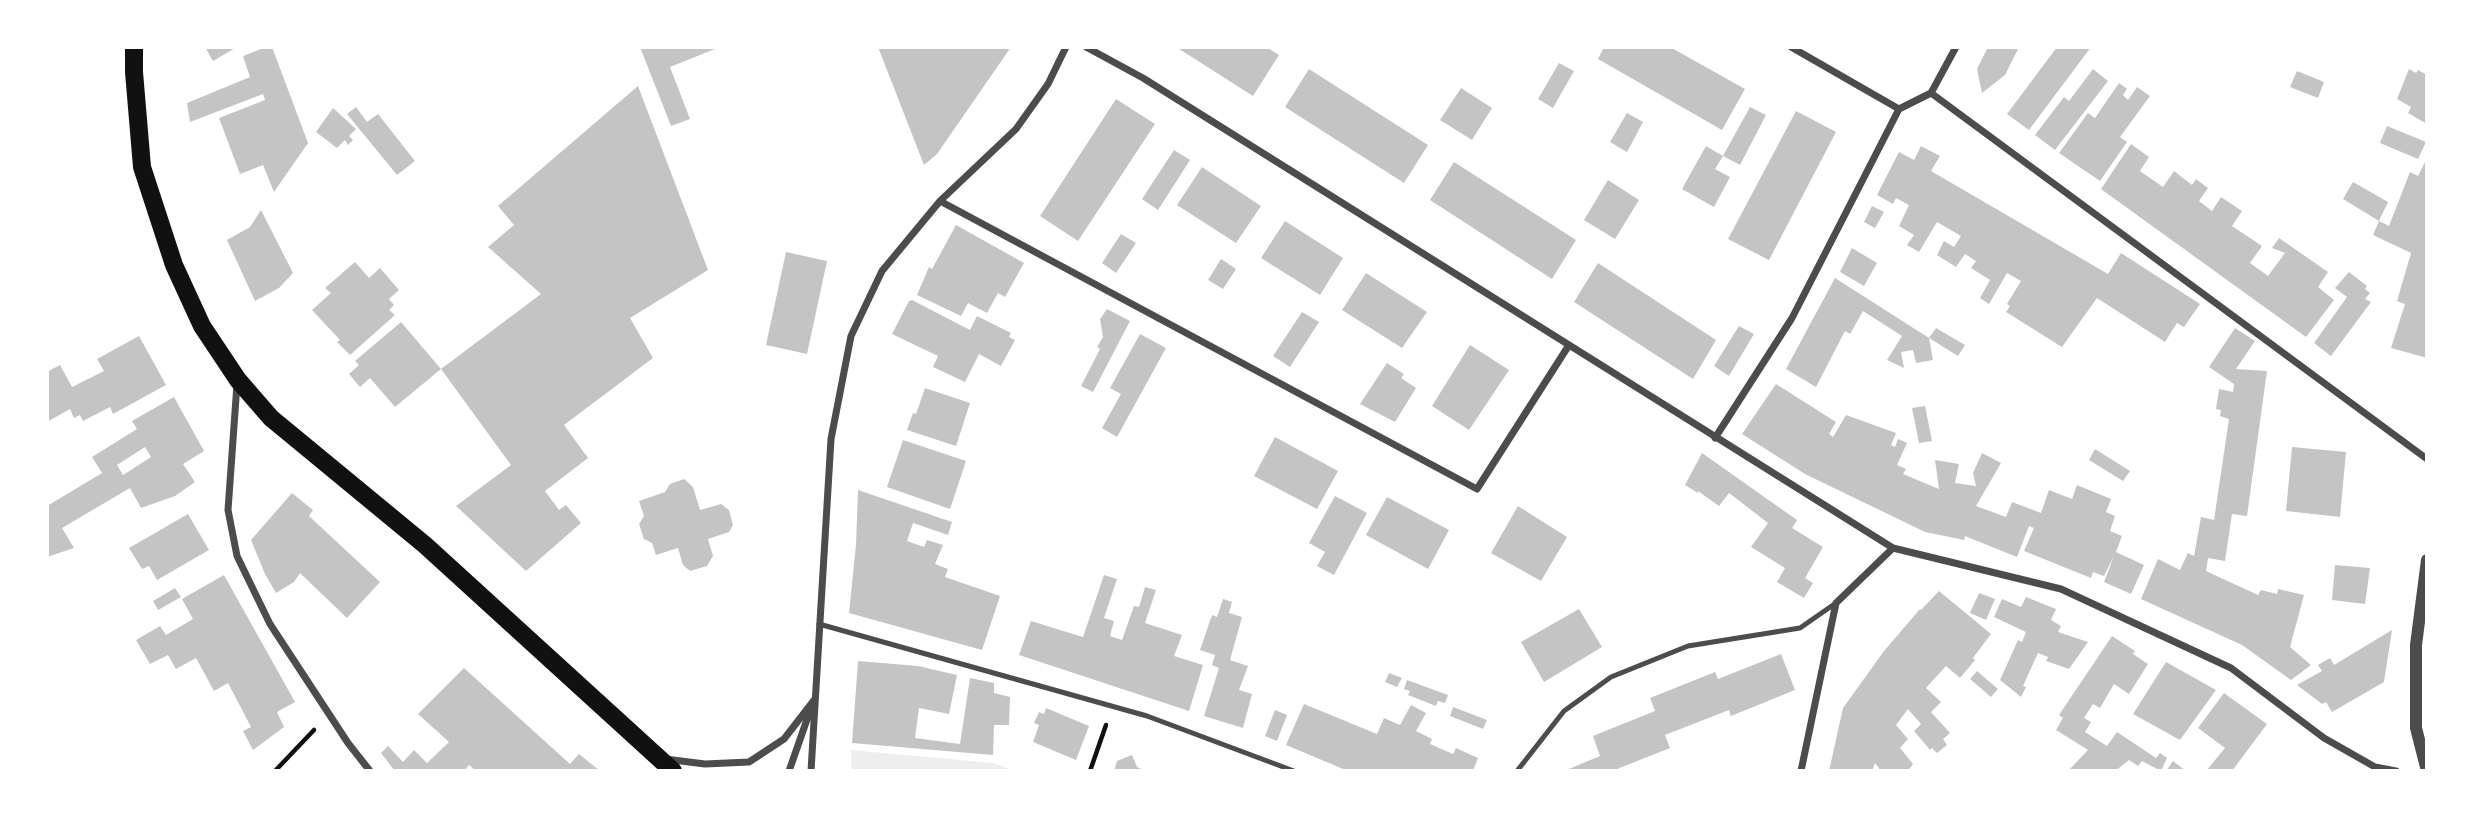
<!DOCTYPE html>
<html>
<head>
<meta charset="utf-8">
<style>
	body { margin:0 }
	#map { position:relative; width:2474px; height:818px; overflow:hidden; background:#fff; font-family:Commissioner,sans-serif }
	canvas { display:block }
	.frame { position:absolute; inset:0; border:49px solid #fff; pointer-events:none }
</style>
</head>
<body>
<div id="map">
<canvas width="2474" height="818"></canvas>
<div class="frame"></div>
</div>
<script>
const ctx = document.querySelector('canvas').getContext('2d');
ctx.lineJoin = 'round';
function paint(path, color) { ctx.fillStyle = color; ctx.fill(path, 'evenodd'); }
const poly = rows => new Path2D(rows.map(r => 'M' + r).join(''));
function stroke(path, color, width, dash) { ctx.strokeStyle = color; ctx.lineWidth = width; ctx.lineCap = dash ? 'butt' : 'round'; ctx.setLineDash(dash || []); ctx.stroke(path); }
paint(poly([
	[851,750,993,763,1015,771,851,771]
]), '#eee');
paint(poly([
	[205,47,237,47,213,61],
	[266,47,272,47,308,143,274,192,263,165,240,174,219,118,265,100,263,94,190,122,187,103,250,77,243,56],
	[640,47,720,47,670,67,690,119,671,126],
	[878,47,1011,47,937,154,924,165],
	[1176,47,1266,47,1279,55,1253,96],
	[1604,47,1670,47,1745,89,1722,130,1598,59],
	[1988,47,2019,47,2005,75,1982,93,1977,69],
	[2057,47,2091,47,2029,130,2007,114],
	[1559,63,1574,71,1553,108,1538,99],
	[1309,69,1428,145,1404,183,1285,107],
	[2093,69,2108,81,2055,150,2035,135,2064,97,2069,101],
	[2409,69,2416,73,2418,70,2427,75,2427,124,2408,113,2411,107,2397,99],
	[2297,71,2324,82,2318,98,2290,87],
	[2119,83,2127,89,2123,95,2128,100,2137,87,2150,96,2120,137,2127,142,2100,181,2059,153,2088,113,2095,118],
	[638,86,708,270,630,318,653,358,564,425,588,458,545,491,559,510,566,505,581,523,526,571,456,506,511,465,441,369,395,407,370,378,360,387,349,374,359,365,355,361,401,322,441,369,541,294,488,247,514,225,498,206],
	[1461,88,1492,108,1472,140,1440,120],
	[1116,99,1155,124,1078,241,1040,216],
	[356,107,367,122,378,114,415,161,397,175,347,114],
	[1750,107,1766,115,1740,165,1723,156,1715,169,1730,177,1714,207,1682,189,1706,146,1723,156],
	[333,108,356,129,349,136,353,140,348,145,345,140,337,148,316,132],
	[1796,111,1836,132,1769,260,1728,239],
	[1627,113,1643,122,1627,152,1610,142],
	[2387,126,2426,142,2418,159,2380,143],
	[2131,144,2149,157,2140,171,2163,187,2174,171,2192,185,2196,179,2208,188,2199,201,2212,211,2221,197,2242,211,2232,226,2262,246,2250,263,2268,276,2285,253,2272,248,2279,238,2328,272,2318,287,2334,300,2306,337,2101,189],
	[1921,146,1940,156,1931,171,2108,274,2121,253,2200,304,2184,327,2177,323,2165,342,2097,298,2062,347,2006,312,2010,306,2007,304,2021,281,2007,273,1989,304,1980,298,1990,280,1971,268,1976,261,1965,254,1956,267,1937,255,1944,241,1954,247,1961,236,1937,222,1919,252,1907,245,1914,235,1899,226,1909,205,1896,198,1893,204,1877,195,1899,152,1914,160],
	[1174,150,1190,160,1158,210,1142,199],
	[2427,158,2427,358,2391,348,2405,304,2397,301,2411,253,2373,235,2379,221,2389,226,2410,172,2418,176],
	[1454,162,1576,240,1552,279,1430,200],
	[1202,167,1261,206,1236,243,1177,205],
	[1608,180,1639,200,1615,239,1584,220],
	[2353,182,2388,202,2379,221,2343,199],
	[1872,206,1884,212,1875,228,1864,222],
	[261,210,293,273,279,288,255,301,227,240,250,227],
	[1285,221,1343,258,1320,295,1261,258],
	[956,225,1024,263,1005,297,998,293,987,313,968,303,961,316,917,295,929,267,932,269],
	[1121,234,1136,243,1116,273,1102,263],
	[1852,248,1877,263,1864,286,1840,272],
	[786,252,827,261,807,354,766,345],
	[1221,259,1236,269,1223,289,1208,280],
	[355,262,369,278,380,268,399,290,389,299,394,305,389,310,395,315,350,355,337,342,340,340,312,310,331,293,325,288],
	[1598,263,1716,340,1693,379,1574,302],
	[2349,272,2367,286,2365,289,2370,293,2365,299,2371,302,2331,356,2314,343,2347,297,2335,288],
	[1366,273,1427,312,1402,348,1342,310],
	[1835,278,1929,338,1936,328,1965,345,1958,356,1929,338,1933,360,1916,363,1913,350,1901,352,1904,368,1887,360,1902,336,1863,311,1850,334,1845,331,1816,387,1786,369],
	[912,300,970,330,977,316,1011,333,1009,337,1015,340,1001,366,979,354,965,382,933,367,938,356,892,334,909,301],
	[1107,309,1130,321,1093,392,1081,386,1100,349,1097,347,1103,337,1100,319],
	[1302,312,1319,322,1290,367,1273,356],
	[1739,326,1754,334,1729,376,1714,366],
	[2235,328,2255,341,2236,369,2267,371,2247,516,2232,514,2225,561,2208,558,2206,571,2258,595,2261,590,2277,594,2278,589,2304,595,2290,647,2311,665,2291,680,2242,645,2141,599,2158,559,2180,570,2188,553,2194,556,2201,517,2214,520,2229,419,2220,416,2221,410,2216,409,2219,389,2233,392,2234,384,2209,367],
	[1140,334,1166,348,1117,437,1102,428,1121,394,1110,388],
	[139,336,166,385,113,414,110,407,83,421,80,415,74,418,70,409,47,422,47,372,60,365,72,387,104,371,97,359],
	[1470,345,1509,370,1469,430,1432,406],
	[1387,363,1404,374,1401,378,1416,388,1395,422,1360,404],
	[1776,384,1836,422,1829,434,1833,437,1846,415,1896,433,1891,445,1895,447,1898,439,1907,443,1897,465,1906,469,1903,474,1939,489,1935,460,1959,464,1955,483,1976,486,1973,473,1982,453,2001,463,1976,506,2006,517,2012,502,2041,513,2049,490,2072,499,2077,485,2111,499,2106,512,2115,516,2110,531,2122,536,2116,552,2144,565,2131,594,2104,582,2114,556,2104,576,2093,572,2091,578,2024,551,2034,528,2029,526,2017,557,1965,536,1964,540,1925,532,1805,474,1742,434],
	[925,388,970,403,956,446,907,430,913,413,916,414],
	[174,397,204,451,183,464,195,482,175,496,141,508,130,488,62,528,74,548,47,557,47,506,102,473,92,457,137,429,132,421],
	[145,447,151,457,123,475,117,465],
	[1925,406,1932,441,1919,443,1912,408],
	[1275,437,1338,471,1317,509,1254,476],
	[903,440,966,461,950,509,887,487],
	[2292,447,2346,452,2340,517,2286,511],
	[2095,449,2130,471,2123,481,2089,460],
	[1702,453,1797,520,1792,528,1823,547,1805,578,1813,583,1804,598,1777,582,1785,568,1751,547,1768,523,1729,493,1719,506,1698,491,1698,493,1685,485],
	[684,479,693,487,700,510,721,504,729,510,733,525,729,532,708,539,713,556,707,566,690,571,683,565,678,548,656,555,652,543,644,539,639,524,644,516,639,501,665,492,670,484],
	[858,490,952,522,948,535,913,523,907,541,924,547,927,540,943,545,935,564,948,569,945,577,1000,596,982,650,849,613,856,545],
	[292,493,313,510,309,516,380,582,347,618,300,573,294,582,276,593,265,574,251,540],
	[1335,496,1367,513,1334,575,1317,566,1325,552,1309,543],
	[1387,497,1449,530,1428,569,1366,535],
	[1518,506,1567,537,1541,581,1491,553],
	[188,514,209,550,157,580,149,566,142,569,129,548],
	[2335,565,2370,568,2365,604,2332,600],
	[224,575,295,702,277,712,284,727,253,750,243,731,251,727,228,683,214,691,196,658,176,669,168,655,150,664,136,640,160,626,166,635,193,619,182,599],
	[1104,575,1117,579,1104,618,1114,621,1110,636,1122,640,1134,606,1139,607,1145,587,1156,590,1145,623,1182,635,1174,656,1203,665,1189,711,1019,655,1031,621,1083,637],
	[175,588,181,597,158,610,153,601],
	[1939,591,1991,634,1973,658,1975,660,1960,678,1946,666,1926,688,1941,702,1931,712,1950,733,1943,739,1947,745,1937,753,1932,748,1930,750,1914,731,1921,724,1908,709,1896,725,1908,739,1900,748,1913,764,1908,771,1881,771,1875,763,1872,771,1829,771,1843,708,1884,651,1920,609,1921,610],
	[1979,593,1995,599,1986,620,1970,613],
	[2026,597,2056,609,2051,620,2061,626,2058,632,2088,642,2069,669,2046,661,2048,657,2038,653,2023,686,2026,687,2021,697,2000,680,2018,640,2022,642,2026,632,1994,617,2002,599,2021,607],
	[1223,599,1232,602,1229,613,1242,617,1230,660,1248,666,1239,690,1252,694,1243,728,1204,716,1219,668,1212,665,1215,655,1200,650,1212,615,1217,617],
	[1579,609,1602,647,1544,682,1521,642],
	[2392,630,2384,682,2332,712,2326,702,2322,704,2297,685,2322,671,2318,665,2330,658,2334,665],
	[2112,636,2135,651,2133,654,2148,664,2129,694,2114,684,2100,708,2093,704,2084,718,2091,722,2085,732,2107,746,2117,732,2156,758,2160,753,2167,758,2161,771,2142,761,2138,766,2129,760,2115,771,2068,771,2088,750,2056,730,2063,718,2059,715],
	[1781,654,1795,690,1731,716,1729,710,1665,735,1670,748,1612,771,1564,771,1600,756,1593,736,1655,711,1650,698,1715,672,1718,679],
	[858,661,918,666,957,675,949,714,919,708,915,738,960,744,970,678,994,683,994,693,1010,697,1009,725,994,725,993,755,852,743],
	[2166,662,2216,690,2180,740,2133,714],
	[464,668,570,764,579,754,600,771,476,771,469,765,464,771,395,771,381,753,388,746,403,762,414,750,427,763,449,742,418,714],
	[1977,671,1998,689,1991,697,1970,679],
	[1389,673,1402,678,1397,687,1385,682],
	[1407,680,1448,695,1445,703,1438,701,1436,706,1408,695,1410,691,1404,689],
	[2224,693,2267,724,2232,771,2206,771,2225,748,2198,728],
	[1304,704,1377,734,1384,718,1400,725,1411,705,1426,713,1416,731,1432,739,1430,744,1453,754,1456,748,1478,758,1473,771,1348,771,1286,745],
	[1453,707,1487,720,1483,729,1450,716],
	[1046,708,1089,726,1076,760,1033,742,1039,725,1034,723,1039,712,1044,714],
	[1275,710,1287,715,1277,741,1265,736],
	[1132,755,1137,767,1146,771,1114,771,1117,761],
	[2173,761,2186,771,2166,771]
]), '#c4c4c4');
stroke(poly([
	[275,771,314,730],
	[1090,771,1106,725]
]), '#111', 4.5);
stroke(poly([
	[819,624,1147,716,1294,771],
	[1517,771,1564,711,1611,677,1688,646,1800,628,1836,603]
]), '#4c4c4c', 5);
stroke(poly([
	[1086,47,1143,78,1893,548,2061,589,2231,668,2324,738,2375,767,2396,771],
	[1791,47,1899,109],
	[1931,93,2427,459],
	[1931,93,1956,47],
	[1899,109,1931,93],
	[940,201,1477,489,1569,345],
	[237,384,228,510,237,556,270,624,348,743,370,771],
	[1715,438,1792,318,1899,109],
	[665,759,705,764,749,762,784,739,815,699],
	[789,771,811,708],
	[811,771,831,439,851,336,882,271,940,201,1016,129,1048,84,1066,47],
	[1801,771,1836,603,1893,548]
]), '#4c4c4c', 7);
stroke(poly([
	[2427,771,2416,728,2416,645,2427,560]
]), '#4c4c4c', 12);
stroke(poly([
	[134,47,134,72,142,167,174,265,202,326,238,380,271,418,425,545,673,771]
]), '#111', 18);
</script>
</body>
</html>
